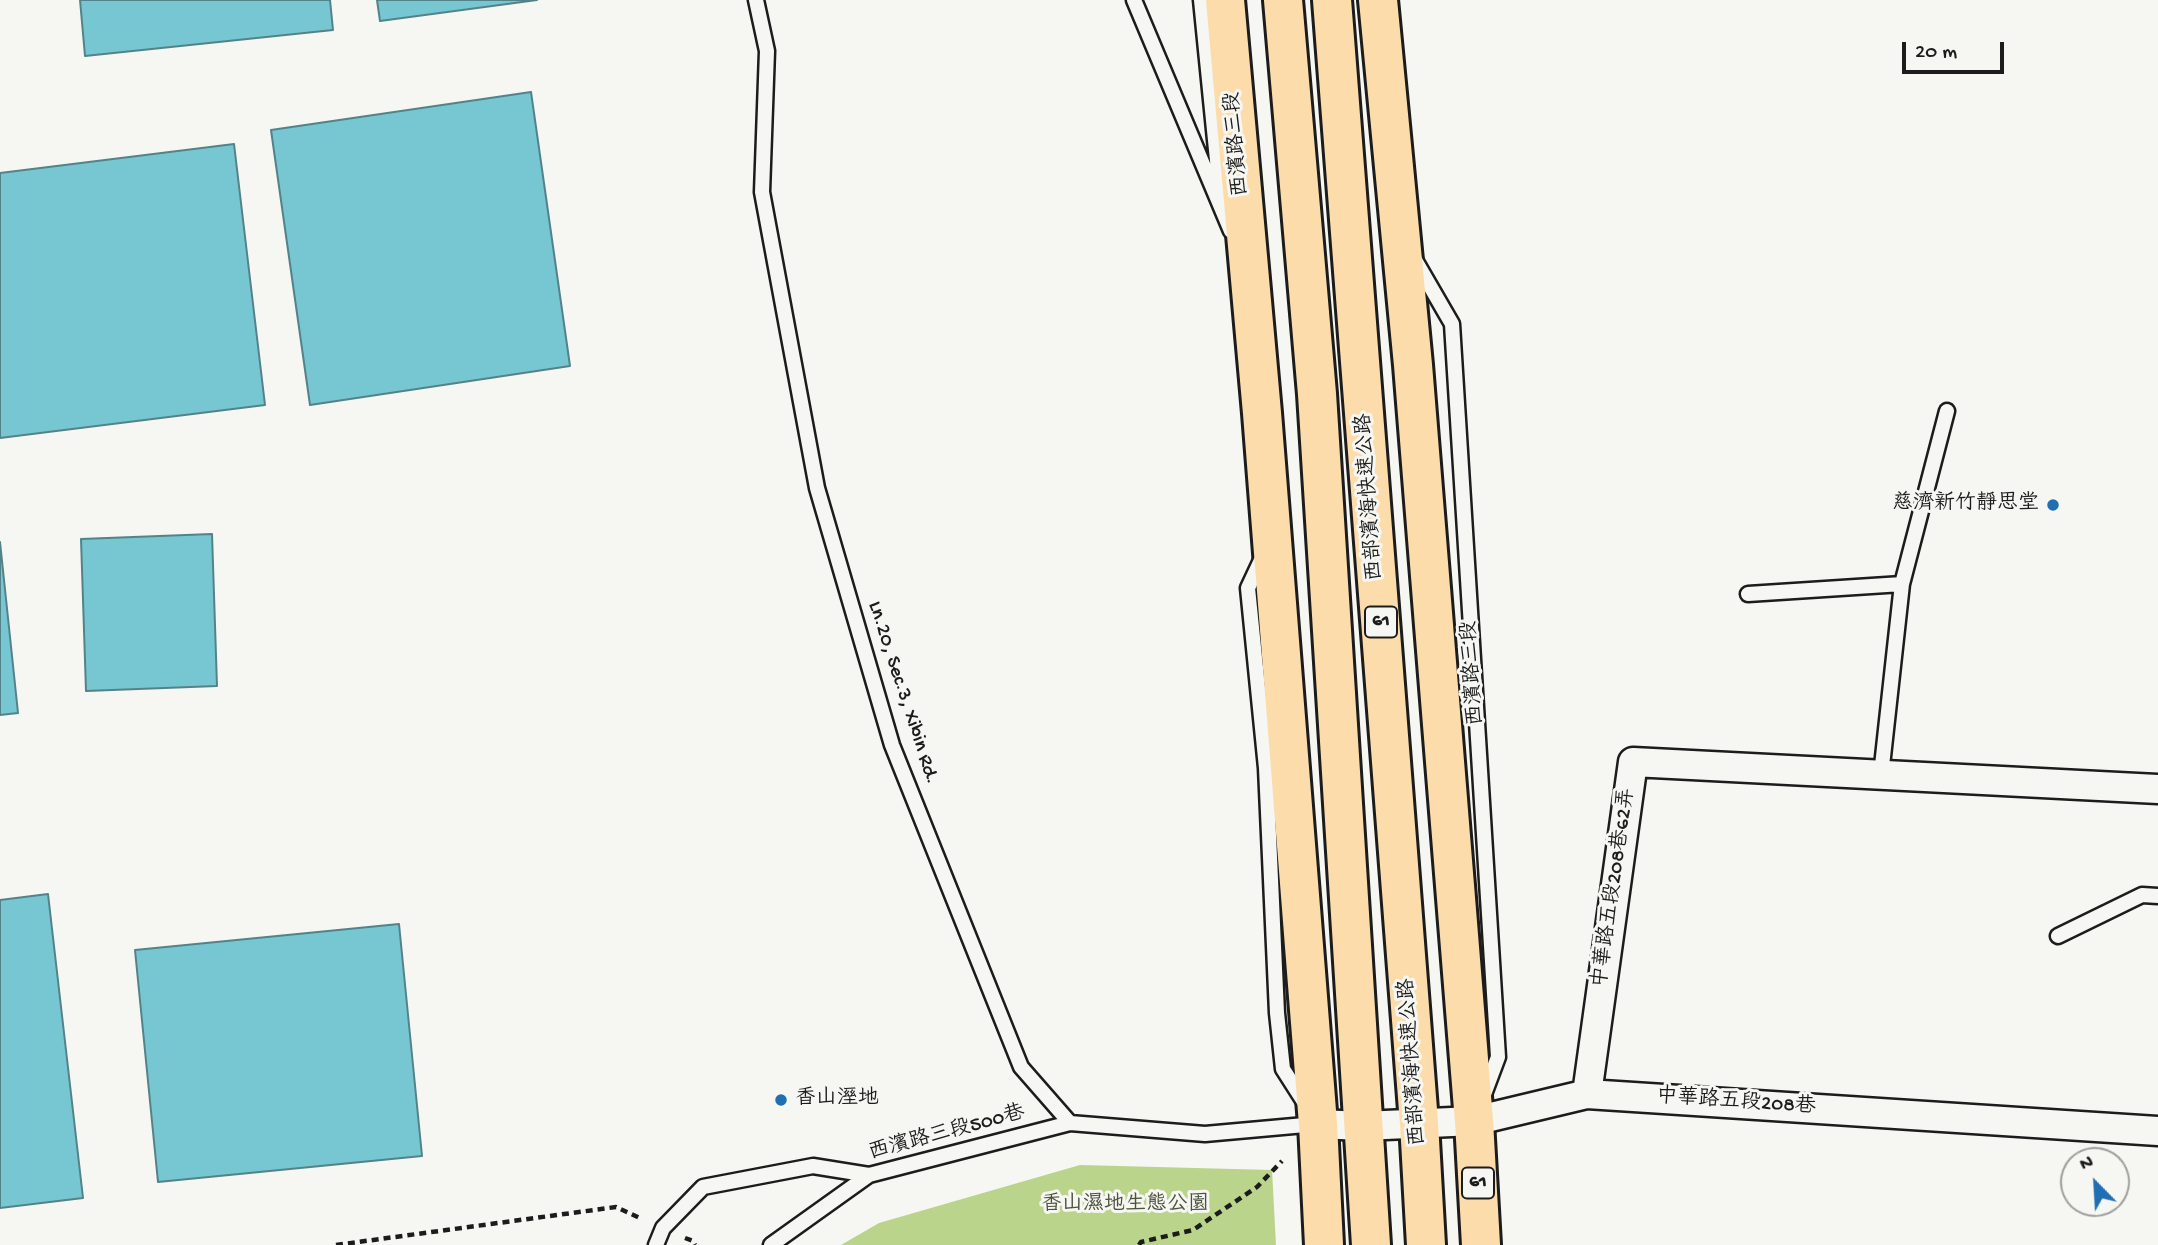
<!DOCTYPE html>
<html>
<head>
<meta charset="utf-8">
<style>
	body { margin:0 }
	#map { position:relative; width:2158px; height:1245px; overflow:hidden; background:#f6f6f2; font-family:"Gochi Hand",sans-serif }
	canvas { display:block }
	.north { position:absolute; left:2060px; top:1147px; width:70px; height:70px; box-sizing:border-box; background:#f6f6f2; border:2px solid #9f9f9c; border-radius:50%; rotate:336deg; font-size:19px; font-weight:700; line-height:28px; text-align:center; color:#1c1c1c }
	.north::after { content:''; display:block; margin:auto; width:24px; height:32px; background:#1f6fb2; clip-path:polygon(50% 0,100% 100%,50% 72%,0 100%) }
	.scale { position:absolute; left:1902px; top:42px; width:102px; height:32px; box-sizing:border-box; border:4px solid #1c1c1c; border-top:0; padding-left:9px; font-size:21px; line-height:24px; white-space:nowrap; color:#1c1c1c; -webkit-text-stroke:5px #f6f6f2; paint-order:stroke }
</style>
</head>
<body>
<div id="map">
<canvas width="2158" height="1245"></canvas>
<div class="north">N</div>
<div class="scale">20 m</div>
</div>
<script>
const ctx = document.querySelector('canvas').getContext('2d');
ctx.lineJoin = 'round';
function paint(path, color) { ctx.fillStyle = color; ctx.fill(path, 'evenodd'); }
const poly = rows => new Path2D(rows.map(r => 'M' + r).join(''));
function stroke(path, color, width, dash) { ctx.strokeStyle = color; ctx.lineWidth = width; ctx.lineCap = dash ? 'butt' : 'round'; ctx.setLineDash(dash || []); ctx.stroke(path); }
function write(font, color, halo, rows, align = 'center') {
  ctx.font = font + ' "Gochi Hand","LXGW WenKai TC",sans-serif'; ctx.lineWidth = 6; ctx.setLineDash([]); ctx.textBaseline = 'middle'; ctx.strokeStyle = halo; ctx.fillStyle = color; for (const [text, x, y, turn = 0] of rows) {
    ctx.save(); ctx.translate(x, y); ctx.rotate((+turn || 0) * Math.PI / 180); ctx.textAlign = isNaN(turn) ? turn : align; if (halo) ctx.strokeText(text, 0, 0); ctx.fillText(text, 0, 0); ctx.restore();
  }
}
paint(poly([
	[1080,1165,1272,1170,1276,1245,841,1245,879,1223]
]), '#bbd48b');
const water = poly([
	[80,0,330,0,333,30,85,56,80,0],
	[377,0,537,0,380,21,377,0],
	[531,92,570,366,310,405,271,130,531,92],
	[234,144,265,405,0,438,0,173,234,144],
	[212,534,217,686,86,691,81,539,212,534],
	[0,542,18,713,0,715,0,542],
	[48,894,83,1198,0,1208,0,900,48,894],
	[399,924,422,1156,158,1182,135,950,399,924]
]);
paint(water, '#77c7d2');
stroke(water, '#538389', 2);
const service = poly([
	[756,0,767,51,762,192,817,488,892,745,1021,1067,1070,1123,1205,1134,1316,1124],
	[1134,0,1231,231],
	[1201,0,1220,190],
	[1415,260,1452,324,1498,1057,1483,1097],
	[1263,556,1248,588,1266,768,1277,1013,1283,1069,1306,1105],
	[1748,594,1902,584],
	[1881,775,1902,584,1947,411],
	[2058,936,2142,895,2158,896],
	[656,1245,663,1228,703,1187,813,1166,869,1175],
	[771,1245,869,1175,1070,1123]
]);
const minor = poly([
	[1587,1094,1633,762,2158,789],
	[1318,1124,1363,1126,1474,1121,1587,1094,2158,1131]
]);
const primary = poly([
	[1225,0,1262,413,1318,1124,1324,1245],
	[1378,0,1413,365,1474,1121,1481,1245]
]);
const trunk = poly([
	[1283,0,1317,394,1371,1245],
	[1332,0,1419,1123,1426,1245]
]);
stroke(service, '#1c1c1c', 19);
stroke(minor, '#1c1c1c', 33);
stroke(primary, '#1c1c1c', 44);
stroke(trunk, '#1c1c1c', 44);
stroke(poly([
	[685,1238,693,1241,695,1245],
	[336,1245,616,1207,642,1219],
	[1139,1245,1141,1242,1193,1230,1257,1187,1282,1161]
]), '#1c1c1c', 4.5, [7, 5]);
stroke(service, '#f6f6f2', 14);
stroke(minor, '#f6f6f2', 28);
stroke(primary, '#fddcac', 38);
stroke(trunk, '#fddcac', 38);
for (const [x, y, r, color] of [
	[2053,505,7,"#1f6fb2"],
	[781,1100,7,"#1f6fb2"]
]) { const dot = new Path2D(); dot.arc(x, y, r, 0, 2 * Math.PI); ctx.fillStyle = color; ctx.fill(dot); stroke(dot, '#f6f6f2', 2.5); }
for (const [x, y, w] of [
	[1381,622,32],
	[1478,1183,32]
]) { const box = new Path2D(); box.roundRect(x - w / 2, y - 15.5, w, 31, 5); ctx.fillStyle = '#f6f6f2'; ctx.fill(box); stroke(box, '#1c1c1c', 2); }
write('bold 19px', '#1c1c1c', null, [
	["61",1381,622],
	["61",1478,1183]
]);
write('21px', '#1c1c1c', '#f6f6f2', [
	["西濱路三段",1238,144,-95],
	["西部濱海快速公路",1371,497,-94],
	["西濱路三段",1474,673,-94],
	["Ln.20, Sec.3, Xibin Rd.",902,693,72],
	["中華路五段208巷62弄",1615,888,-82],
	["西部濱海快速公路",1414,1062,-94],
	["中華路五段208巷",1736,1103,4],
	["西濱路三段500巷",947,1134,-15]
]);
write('21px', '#1c1c1c', '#f6f6f2', [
	["慈濟新竹靜思堂",2039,505],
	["香山溼地",795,1100,"left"]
], 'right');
write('21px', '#4c533d', '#f6f6f2', [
	["香山濕地生態公園",1125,1206]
]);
</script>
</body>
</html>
